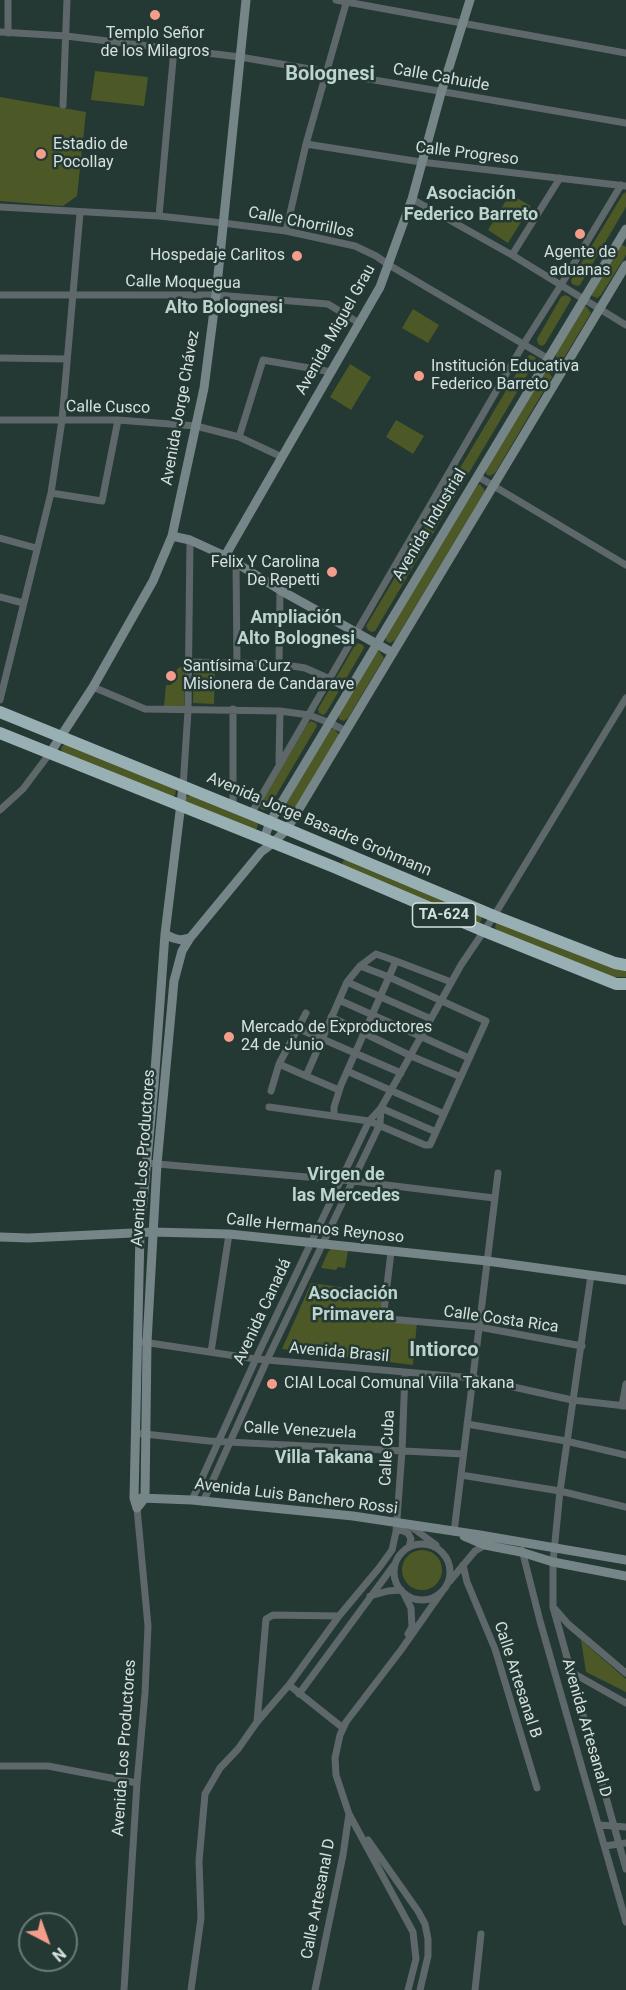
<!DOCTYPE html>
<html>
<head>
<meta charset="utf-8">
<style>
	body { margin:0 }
	#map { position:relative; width:626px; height:1990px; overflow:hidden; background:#243834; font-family:Roboto,sans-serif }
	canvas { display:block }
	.north { position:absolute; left:18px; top:1912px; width:60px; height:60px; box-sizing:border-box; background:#243834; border:2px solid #6b7c78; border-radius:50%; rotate:139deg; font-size:16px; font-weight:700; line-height:24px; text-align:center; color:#d5e1df }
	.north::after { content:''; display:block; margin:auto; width:21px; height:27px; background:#f49d8b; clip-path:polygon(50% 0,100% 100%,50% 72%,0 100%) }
</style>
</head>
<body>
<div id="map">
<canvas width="626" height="1990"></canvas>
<div class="north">N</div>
</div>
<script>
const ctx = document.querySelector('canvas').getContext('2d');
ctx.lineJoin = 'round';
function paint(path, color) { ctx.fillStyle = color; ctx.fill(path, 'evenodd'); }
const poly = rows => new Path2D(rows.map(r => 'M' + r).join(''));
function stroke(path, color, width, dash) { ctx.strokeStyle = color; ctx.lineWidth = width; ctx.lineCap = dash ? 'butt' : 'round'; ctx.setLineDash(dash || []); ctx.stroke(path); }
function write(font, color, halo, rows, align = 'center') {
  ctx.font = font + ' Roboto,sans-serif'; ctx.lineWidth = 5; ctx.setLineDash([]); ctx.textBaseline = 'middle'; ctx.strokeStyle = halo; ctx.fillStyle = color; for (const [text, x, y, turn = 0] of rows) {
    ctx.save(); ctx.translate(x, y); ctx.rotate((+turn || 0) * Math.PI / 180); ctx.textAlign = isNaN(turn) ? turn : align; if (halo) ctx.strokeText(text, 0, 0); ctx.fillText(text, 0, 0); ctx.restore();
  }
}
paint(poly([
	[95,71,148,77,144,106,91,100],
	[0,97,86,112,77,196,63,206,0,201],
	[626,192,626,207,580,285,577,286,572,284,571,280,623,194],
	[510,194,531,206,508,243,488,230],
	[623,245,626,247,626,255,601,295,597,298,592,296,593,290,619,247],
	[565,295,570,297,571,300,545,344,542,346,538,344,537,339,561,297],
	[586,306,591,313,565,356,560,359,556,357,556,351,582,308],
	[413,309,439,325,428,343,402,328],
	[530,355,535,357,536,360,375,631,372,632,368,630,366,626,526,357],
	[350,364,371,377,351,410,330,397],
	[548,371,552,377,495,473,490,476,486,474,486,468,544,372],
	[396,420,424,436,413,454,386,437],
	[480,484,485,491,395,640,390,643,386,641,386,635,477,486],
	[358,643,363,645,364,648,326,713,323,715,319,713,318,709,355,645],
	[379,651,384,658,348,718,344,721,339,719,338,715,375,653],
	[185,664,184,706,164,706,166,685,170,685,175,682,177,669],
	[194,670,215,670,214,704,193,703],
	[311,721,316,723,317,726,268,809,265,810,261,809,260,804,308,723],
	[334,728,339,735,290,816,286,819,281,817,280,813,330,730],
	[66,744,174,788,176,791,175,795,172,797,63,753,61,750,62,746],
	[191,795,256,822,258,824,257,828,254,830,186,802,186,797],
	[348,859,482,917,481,921,478,923,342,866,343,861],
	[496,923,626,970,626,977,613,977,497,930,495,927],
	[332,1248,348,1250,345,1268,338,1267,336,1270,321,1268,328,1252],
	[311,1283,384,1293,380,1317,417,1322,413,1365,282,1349],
	'402 1570a20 20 0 1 1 40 0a20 20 0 1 1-40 0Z',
	[581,1640,626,1679,626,1692,586,1672]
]), '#4c5926');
stroke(poly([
	[8,0,8,33],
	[336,0,626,53],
	[0,32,66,36,240,57,626,123],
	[63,105,67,0],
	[306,144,421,162,626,186],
	[412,199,512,255,626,325],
	[0,207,159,216,223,223,286,231,355,246,376,256,389,265,564,368],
	[159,216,174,49],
	[286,231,306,144,347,0],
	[512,255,560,178],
	[0,295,216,295,328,304,359,323],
	[0,358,67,359],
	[0,420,118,420,196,426,239,437,282,457],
	[239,437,263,360,332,372],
	[477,476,626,565],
	[51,493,102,501,118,420],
	[0,538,36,548],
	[236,563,237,664],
	[0,597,23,603],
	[188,662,279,664,305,668,330,679],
	[279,664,280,590],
	[93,687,145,709,280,711,309,715,330,723,346,731],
	[0,700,51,493,62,420,80,213],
	[279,762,280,711],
	[183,787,188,711,190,540],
	[233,807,233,709],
	[0,810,23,789,50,753],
	[251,814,523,345,561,285,621,185],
	[360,966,376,954,396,961],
	[347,982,431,1019],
	[339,1000,469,1058],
	[331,1017,411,1056,461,1077],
	[297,1028,401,1073],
	[347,1071,444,1114],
	[306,1076,339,1090],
	[271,1091,279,1064,306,1013],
	[269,1107,369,1121,425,1145,430,1145,486,1021,389,977,360,966,347,982,306,1076,279,1064],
	[381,1108,436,1132],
	[334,1116,334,1107,341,1085,396,961,451,982],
	[146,1163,353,1181,494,1198],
	[391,1252,384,1311,389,1319,479,1327,582,1346],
	[591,1275,560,1491,553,1562,553,1607,626,1869],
	[143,1342,256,1359,473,1378,572,1400,626,1406],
	[211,1352,229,1234],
	[622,1406,626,1384],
	[467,1424,566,1441,626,1455],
	[135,1433,209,1441,463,1454],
	[461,1475,560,1491,626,1507],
	[192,1500,259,1352,369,1121,381,1108,461,965,494,916,626,698],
	[203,1502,267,1360,380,1124,381,1108],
	[409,1525,436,1545],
	[396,1532,401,1530,408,1533,411,1539,409,1547],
	[454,1532,498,1173],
	'394 1572a28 28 0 1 1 56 0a28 28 0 1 1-56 0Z',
	[522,1550,540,1621,626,1922],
	[463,1565,467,1582,495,1649,537,1788],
	[450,1581,475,1551,485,1545,487,1542],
	[404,1594,411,1608,412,1627,408,1634],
	[370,1596,388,1591,401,1590],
	[555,1609,568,1624,626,1673],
	[571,1672,626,1703],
	[289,1685,343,1728],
	[299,1694,394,1565],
	[257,1722,266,1619,273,1615,339,1616,379,1568,392,1550,396,1532,402,1451,405,1373],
	[0,1766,48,1766,137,1783],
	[600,1825,626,1827],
	[368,1840,418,1911,425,1924,428,1939,428,1956,420,1990],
	[605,1846,626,1843],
	[124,1990,137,1783,145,1693,148,1626,137,1508],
	[191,1990,201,1918,199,1861,205,1794,220,1768,238,1749,257,1722,289,1685,339,1616],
	[315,1990,343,1855,349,1814],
	[408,1990,416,1959,413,1932,349,1814,336,1775,335,1758,340,1735,346,1722,401,1650,441,1593],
	[475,1990,481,1934]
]), '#5e686a', 7);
stroke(poly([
	[172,536,190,540,225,556,280,590,393,653],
	[225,556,380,287,412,199,441,93,470,0],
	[50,753,93,687,153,581,172,536,204,388,216,295,246,0],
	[264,839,270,822,626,229],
	[165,934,173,938,181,940,190,938],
	[0,1237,29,1238,153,1232,229,1234,487,1261,626,1280],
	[141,1498,192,1500,353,1516,480,1535,626,1560],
	[137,1508,145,1498,147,1342,157,1164,174,981,182,951,190,938,261,852,273,843,287,829,626,265],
	[137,1508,134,1498,140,1233,154,1085,165,934,183,787],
	[464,1536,485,1545,521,1552,553,1562,626,1576]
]), '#768588', 9);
stroke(poly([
	[0,712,251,814,494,916,615,963,626,965],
	[0,733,334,867,484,931,616,984,626,984]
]), '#98b0b4', 12);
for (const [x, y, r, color] of [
	[155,15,6,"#f49d8b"],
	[41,154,6,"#f49d8b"],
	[580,234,6,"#f49d8b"],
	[297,256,6,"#f49d8b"],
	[419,376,6,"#f49d8b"],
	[332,572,6,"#f49d8b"],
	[171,676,6,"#f49d8b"],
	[229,1037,6,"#f49d8b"],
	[272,1384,6,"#f49d8b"]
]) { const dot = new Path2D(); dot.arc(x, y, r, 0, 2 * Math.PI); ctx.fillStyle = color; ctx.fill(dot); stroke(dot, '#243834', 2); }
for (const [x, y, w] of [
	[444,915,63]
]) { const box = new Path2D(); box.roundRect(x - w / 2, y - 12, w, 24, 4.5); ctx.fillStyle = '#243834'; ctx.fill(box); stroke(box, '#d5e1df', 1.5); }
write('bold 15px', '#d5e1df', null, [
	["TA-624",444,915]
]);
write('16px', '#d5e1df', '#243834', [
	["Templo Señor",155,34,"center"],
	["de los Milagros",155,52,"center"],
	["Estadio de",53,145],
	["Pocollay",53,163],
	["Agente de",580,253,"center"],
	["aduanas",580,271,"center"],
	["Hospedaje Carlitos",285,256,"right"],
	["Institución Educativa",431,367],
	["Federico Barreto",431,385],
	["Felix Y Carolina",320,563,"right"],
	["De Repetti",320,581,"right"],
	["Santísima Curz",183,667],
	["Misionera de Candarave",183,685],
	["Mercado de Exproductores",241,1028],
	["24 de Junio",241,1046],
	["CIAI Local Comunal Villa Takana",284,1384]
], 'left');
write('16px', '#d5e1df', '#243834', [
	["Calle Cahuide",441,78,10],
	["Calle Progreso",467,154,7],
	["Calle Chorrillos",301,223,11],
	["Calle Moquegua",183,283,1],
	["Avenida Miguel Grau",336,330,-61],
	["Calle Cusco",108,408,1],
	["Avenida Jorge Chávez",181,408,-80],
	["Avenida Industrial",430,525,-59],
	["Avenida Jorge Basadre Grohmann",319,825,23],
	["Avenida Los Productores",144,1158,-86],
	["Calle Hermanos Reynoso",315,1229,6],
	["Avenida Canadá",263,1312,-65],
	["Calle Costa Rica",501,1320,8],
	["Avenida Brasil",339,1353,5],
	["Calle Venezuela",300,1431,3],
	["Calle Cuba",388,1448,-87],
	["Avenida Luis Banchero Rossi",296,1497,7],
	["Calle Artesanal B",517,1680,72],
	["Avenida Artesanal D",586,1728,74],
	["Avenida Los Productores",125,1748,-86],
	["Calle Artesanal D",319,1899,-79]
]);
write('bold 18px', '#bcd4ce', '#243834', [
	["Asociación",471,194],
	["Federico Barreto",471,215],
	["Alto Bolognesi",224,308],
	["Ampliación",296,618],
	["Alto Bolognesi",296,639],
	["Virgen de",346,1175],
	["las Mercedes",346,1196],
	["Asociación",353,1294],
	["Primavera",353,1315],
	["Villa Takana",324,1458]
]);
write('bold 20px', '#bcd4ce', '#243834', [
	["Bolognesi",330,75],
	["Intiorco",444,1351]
]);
</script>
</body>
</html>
